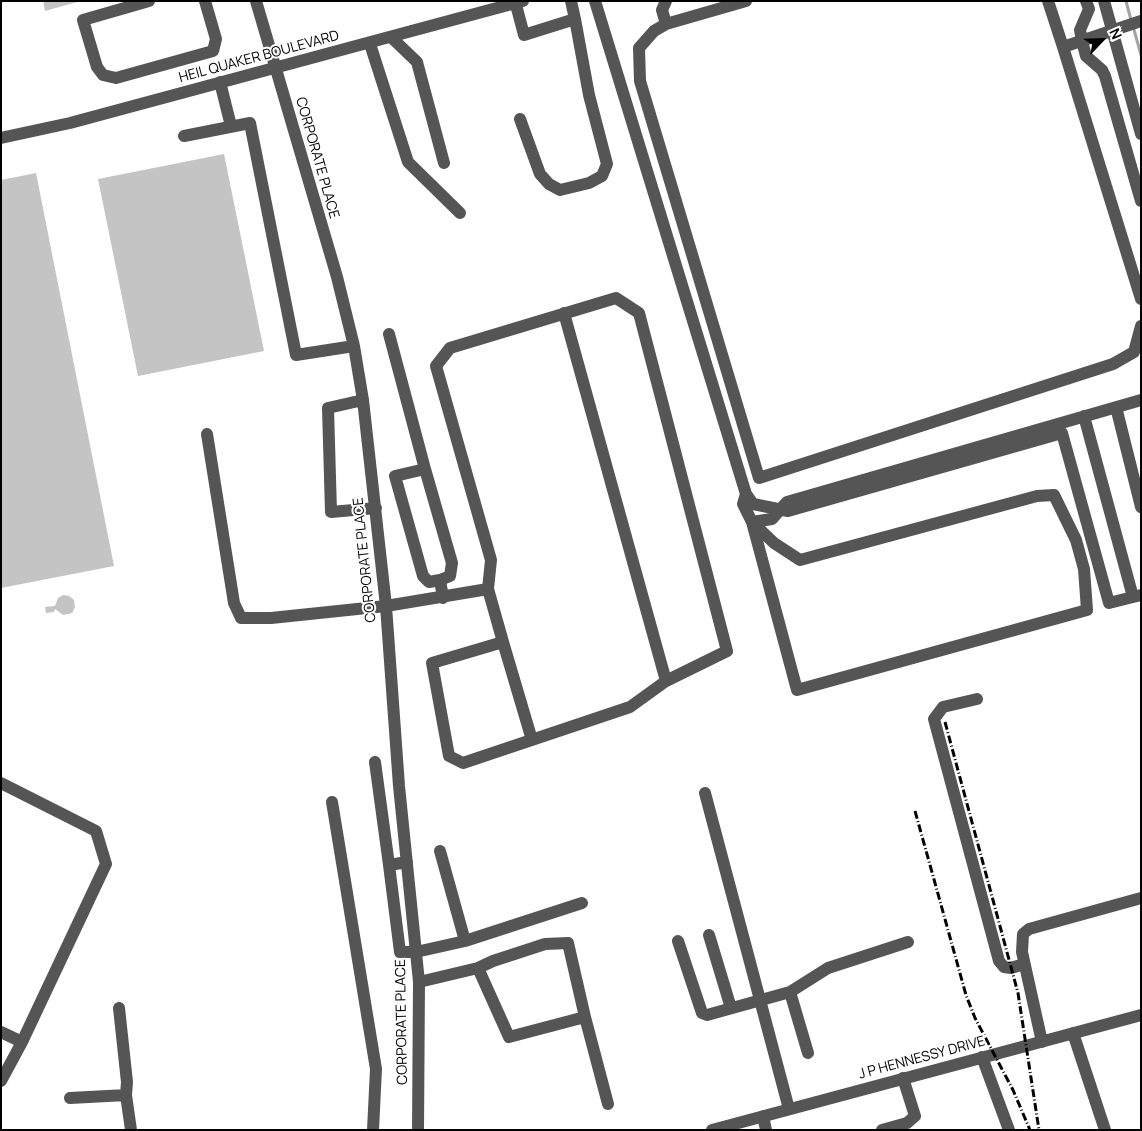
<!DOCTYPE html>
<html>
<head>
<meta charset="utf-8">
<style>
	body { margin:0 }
	#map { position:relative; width:1142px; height:1131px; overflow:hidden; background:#fff; font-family:Manrope,sans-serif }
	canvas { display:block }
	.frame { position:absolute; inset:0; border:2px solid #000; pointer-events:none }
	.north { position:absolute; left:1077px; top:15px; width:50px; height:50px; -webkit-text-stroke:4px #fff; paint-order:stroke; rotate:66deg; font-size:14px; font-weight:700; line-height:20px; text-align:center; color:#000 }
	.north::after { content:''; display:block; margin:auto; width:18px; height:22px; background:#000; clip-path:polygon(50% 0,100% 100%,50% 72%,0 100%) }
</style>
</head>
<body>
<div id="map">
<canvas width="1142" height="1131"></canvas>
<div class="frame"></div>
<div class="north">N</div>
</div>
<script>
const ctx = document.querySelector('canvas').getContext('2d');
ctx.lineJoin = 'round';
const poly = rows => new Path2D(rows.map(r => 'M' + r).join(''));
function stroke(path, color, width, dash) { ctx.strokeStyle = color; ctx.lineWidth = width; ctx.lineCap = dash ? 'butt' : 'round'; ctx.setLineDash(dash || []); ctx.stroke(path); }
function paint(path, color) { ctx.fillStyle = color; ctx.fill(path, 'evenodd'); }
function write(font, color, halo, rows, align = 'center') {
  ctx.font = font + ' Manrope,sans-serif'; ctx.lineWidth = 4; ctx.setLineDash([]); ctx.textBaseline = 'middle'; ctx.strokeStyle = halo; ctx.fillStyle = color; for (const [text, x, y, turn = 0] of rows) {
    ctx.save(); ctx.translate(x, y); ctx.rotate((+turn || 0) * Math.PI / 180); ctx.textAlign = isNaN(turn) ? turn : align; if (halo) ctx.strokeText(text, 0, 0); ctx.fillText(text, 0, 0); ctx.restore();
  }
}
stroke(poly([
	[1126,1,1131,20],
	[1133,26,1141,55]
]), '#a3a3a3', 3);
paint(poly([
	[43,1,77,1,77,2,45,11],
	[224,154,264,351,138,376,98,179],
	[36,173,114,566,1,588,1,180],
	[63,595,69,596,74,600,75,607,72,613,63,615,55,609,54,612,46,613,45,607,55,606,58,598]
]), '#c4c4c4');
stroke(poly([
	[149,1,83,20,97,67,103,75,116,78,213,51,216,39,205,1],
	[256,1,337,277,354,346,363,400,386,606,399,786,419,982,418,1130],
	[515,1,524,35,575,19,571,1],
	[595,1,746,494,753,504,788,511,1062,433,1109,603,1133,597],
	[666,1,662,10,666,24],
	[746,1,666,24,654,31,639,48,640,81,759,478,1113,364,1134,352,1141,326],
	[1048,1,1063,47],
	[1086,1,1089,9,1080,30,1082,41,1086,56,1102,70,1105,76,1141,201],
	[1104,1,1141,134],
	[1141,21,1063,47,1141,299],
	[392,38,417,62,444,163],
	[370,44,408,162,460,213],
	[220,82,231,126],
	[520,119,540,174,549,184,560,190,589,183,602,176,607,164,589,95,575,19],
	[184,136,250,123,296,355,354,346],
	[1,138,70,123,523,1],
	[564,313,666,681],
	[389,334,425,469,395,476,423,576,429,582,440,580,443,598],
	[363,400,328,408,331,512,376,508],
	[1116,407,1141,507],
	[1084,416,1133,597,1141,595],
	[207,434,234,603,241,618,271,618,386,606,488,589,491,560,436,366,450,348,616,298,639,313,727,651,666,681,630,707,463,763,449,756,432,663,503,642,488,589],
	[425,469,452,563,450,576,440,580],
	[746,494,743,504,752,522,797,690,1087,610,1084,569,1076,540,1054,495,1037,496,800,560,774,543,752,522],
	[752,522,772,519,787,502,1141,400],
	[503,642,532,740],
	[977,699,943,707,934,719,999,961,1004,967,1011,968,1024,964],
	[375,762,389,865],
	[1,783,96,831,106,864,22,1042],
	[705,793,789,1109],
	[332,802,376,1069,373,1130],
	[440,851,465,941],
	[407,862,389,865,400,952,416,952,465,941,582,903],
	[709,935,731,1008],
	[678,941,702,1013,707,1015,790,992,828,968,908,942],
	[478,968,493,961,545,944,568,943,585,1017],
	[419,982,478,968,509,1037,585,1017,608,1104],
	[790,992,808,1053],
	[119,1008,127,1082,126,1095],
	[1,1032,22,1042,1,1081],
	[1073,1033,1105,1130],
	[1042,1042,1022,952,1023,934,1029,929,1141,898],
	[982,1057,1009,1130],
	[70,1098,126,1095,131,1130],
	[763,1116,766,1130],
	[712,1130,1141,1015],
	[882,1130,907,1123,915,1116,903,1078]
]), '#555', 12);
stroke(poly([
	[945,722,1018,993,1039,1130],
	[915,811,966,995,975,1018,1013,1090,1030,1130]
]), '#000', 3, [8, 2.5, 1, 2.5]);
write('14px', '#000', '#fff', [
	["HEIL QUAKER BOULEVARD",259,57,-15],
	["CORPORATE PLACE",317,158,74],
	["CORPORATE PLACE",365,560,-96],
	["CORPORATE PLACE",402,1022,-91],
	["J P HENNESSY DRIVE",922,1058,-15]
]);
</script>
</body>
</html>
